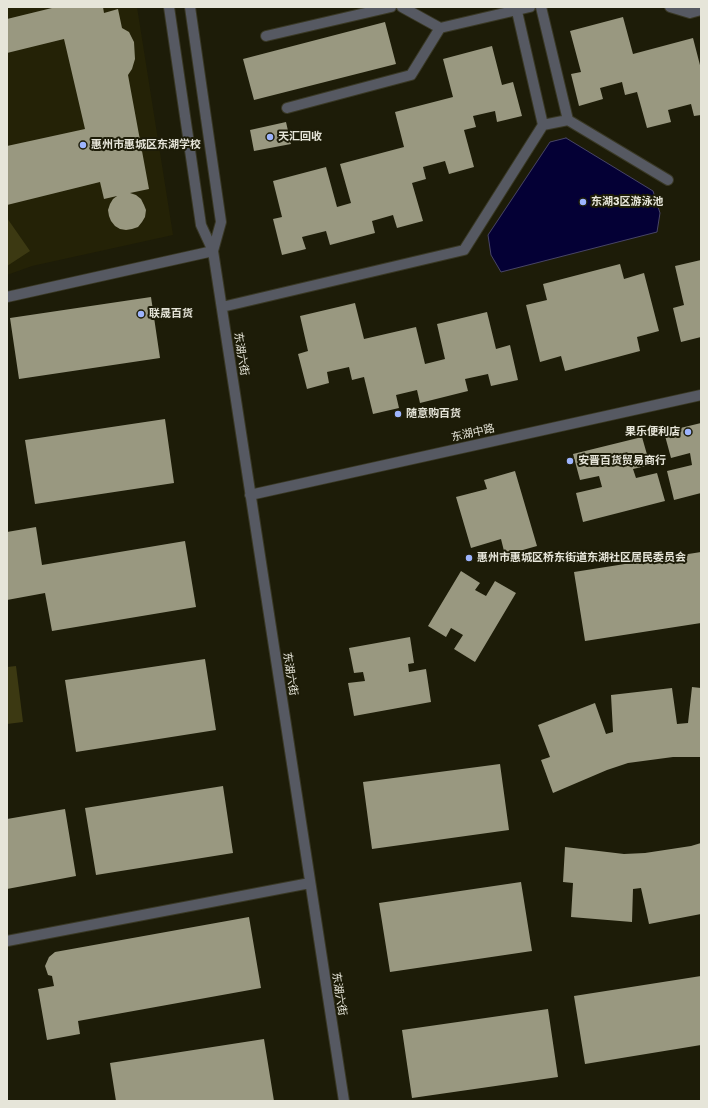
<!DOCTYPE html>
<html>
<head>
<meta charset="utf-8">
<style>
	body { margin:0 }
	#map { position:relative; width:708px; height:1108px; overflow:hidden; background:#1d1c08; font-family:"Work Sans",sans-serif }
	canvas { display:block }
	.frame { position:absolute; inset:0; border:8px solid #e6e5d9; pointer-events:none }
</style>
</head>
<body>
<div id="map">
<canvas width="708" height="1108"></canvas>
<div class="frame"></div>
</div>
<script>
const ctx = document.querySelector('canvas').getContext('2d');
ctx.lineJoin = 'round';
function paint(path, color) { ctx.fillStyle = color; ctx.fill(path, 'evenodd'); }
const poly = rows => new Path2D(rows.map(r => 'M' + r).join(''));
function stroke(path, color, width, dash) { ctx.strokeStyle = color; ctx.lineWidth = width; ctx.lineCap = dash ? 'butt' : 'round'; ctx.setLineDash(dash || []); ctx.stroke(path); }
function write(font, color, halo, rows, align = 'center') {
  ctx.font = font + ' "Work Sans","Noto Sans SC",sans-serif'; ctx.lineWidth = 4; ctx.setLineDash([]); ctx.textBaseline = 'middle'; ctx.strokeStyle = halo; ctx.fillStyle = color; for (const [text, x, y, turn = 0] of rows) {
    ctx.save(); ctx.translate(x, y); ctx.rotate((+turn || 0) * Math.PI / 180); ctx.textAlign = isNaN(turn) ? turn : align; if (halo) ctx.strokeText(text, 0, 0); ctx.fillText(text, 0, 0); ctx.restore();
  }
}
paint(poly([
	[7,7,137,7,173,235,32,266,7,275]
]), '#242206');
paint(poly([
	[7,218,30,251,7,266],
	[16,666,23,722,7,724,7,667]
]), '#3c3912');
const water = poly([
	[566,138,653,191,660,213,657,232,501,272,491,255,488,235,550,142,566,138]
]);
paint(water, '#040035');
stroke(water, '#484566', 1);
paint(poly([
	[56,7,103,7,104,13,118,9,122,28,129,32,134,42,135,59,132,69,128,75,149,189,130,193,136,195,141,199,144,205,146,210,145,217,142,222,138,227,132,229,126,230,120,229,115,226,111,221,109,216,108,210,110,204,113,199,117,196,104,199,100,182,7,205,7,146,85,129,64,39,7,53,7,19],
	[623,17,633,54,693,38,701,69,701,115,694,116,691,104,668,110,671,122,647,128,637,92,625,95,622,82,600,88,603,99,579,106,571,74,581,72,570,31],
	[385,22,396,64,254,100,243,59],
	[492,46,502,85,513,82,522,116,497,122,495,111,473,116,476,127,464,130,474,167,449,174,445,161,423,167,426,179,412,183,423,221,397,228,393,215,372,221,375,233,330,245,326,231,302,237,306,249,282,255,273,219,282,217,273,181,326,167,337,207,351,203,340,164,404,147,395,112,453,97,443,59],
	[286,122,291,144,254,151,250,130],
	[701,260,701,337,681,342,673,308,684,305,675,266],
	[620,264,624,279,644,273,659,331,637,337,640,351,565,371,561,356,540,362,526,305,547,300,543,284],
	[151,297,160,358,19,379,10,318],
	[355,303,364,339,416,327,425,364,445,359,437,324,487,312,496,349,510,345,518,380,491,386,488,374,465,379,468,391,420,403,417,390,396,395,399,408,373,414,364,377,352,380,349,367,327,372,329,383,307,389,298,354,308,351,300,316],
	[165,419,174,483,35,504,25,440],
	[701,423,701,493,674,500,667,471,692,465,690,453,671,458,664,432],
	[642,437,650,465,633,469,636,478,657,473,665,501,583,522,576,493,602,487,599,476,580,480,573,454],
	[515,471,537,546,505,555,501,539,471,548,456,497,487,489,484,480],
	[36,527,42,565,185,541,196,607,52,631,45,593,7,600,7,532],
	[701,552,701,623,585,641,574,572],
	[461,571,480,583,475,590,486,596,495,581,516,593,475,662,454,649,463,635,451,628,446,637,428,626],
	[410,637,414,663,408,664,409,672,426,669,431,702,354,716,348,683,365,681,363,672,354,673,349,648],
	[205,659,216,730,76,752,65,680],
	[692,687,701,688,701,757,673,757,628,763,607,770,553,793,541,760,550,757,538,725,595,703,606,734,613,732,611,695,672,688,677,724,688,723],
	[500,764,509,830,372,849,363,782],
	[223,786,233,853,96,875,85,808],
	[65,809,76,876,7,889,7,819],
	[701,843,701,914,649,924,641,888,633,889,632,922,571,917,573,883,563,882,565,847,624,854,645,853,691,846],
	[521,882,532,951,390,972,379,903],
	[249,917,261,988,78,1021,80,1034,47,1040,38,989,54,986,52,976,48,975,45,966,49,957,55,952],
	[701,976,701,1045,585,1064,574,996],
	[548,1009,558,1077,412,1098,402,1030],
	[264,1039,274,1101,116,1101,110,1063]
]), '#999880');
const minor = poly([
	[169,7,201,225,213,251,344,1101],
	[190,7,221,222,213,251],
	[402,7,440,28],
	[516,7,543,125],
	[541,7,568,120],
	[670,7,690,13,701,10],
	[266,36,391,7],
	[287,108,411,75,440,28,530,7],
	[7,297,213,251],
	[222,307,464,250,543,125,568,120,668,180],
	[250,495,701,395],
	[7,941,310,883]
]);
stroke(minor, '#393825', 12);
stroke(minor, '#565962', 10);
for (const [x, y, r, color] of [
	[270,137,4,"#9db4fd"],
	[83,145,4,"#9db4fd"],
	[583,202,4,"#9db4fd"],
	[141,314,4,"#9db4fd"],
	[398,414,4,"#9db4fd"],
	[688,432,4,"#9db4fd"],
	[570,461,4,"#9db4fd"],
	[469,558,4,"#9db4fd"]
]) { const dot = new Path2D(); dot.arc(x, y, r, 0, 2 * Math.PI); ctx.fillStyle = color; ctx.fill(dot); stroke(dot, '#1d1c08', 1.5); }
write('bold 11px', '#e6e5d9', '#1d1c08', [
	["天汇回收",278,137],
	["惠州市惠城区东湖学校",91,145],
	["东湖3区游泳池",591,202],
	["联晟百货",149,314],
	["随意购百货",406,414],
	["果乐便利店",680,432,"right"],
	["安晋百货贸易商行",578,461],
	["惠州市惠城区桥东街道东湖社区居民委员会",477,558]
], 'left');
write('11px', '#e6e5d9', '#1d1c08', [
	["东湖六街",241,354,81],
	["东湖中路",473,433,-13],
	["东湖六街",290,674,81],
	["东湖六街",339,994,81]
]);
</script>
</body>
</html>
